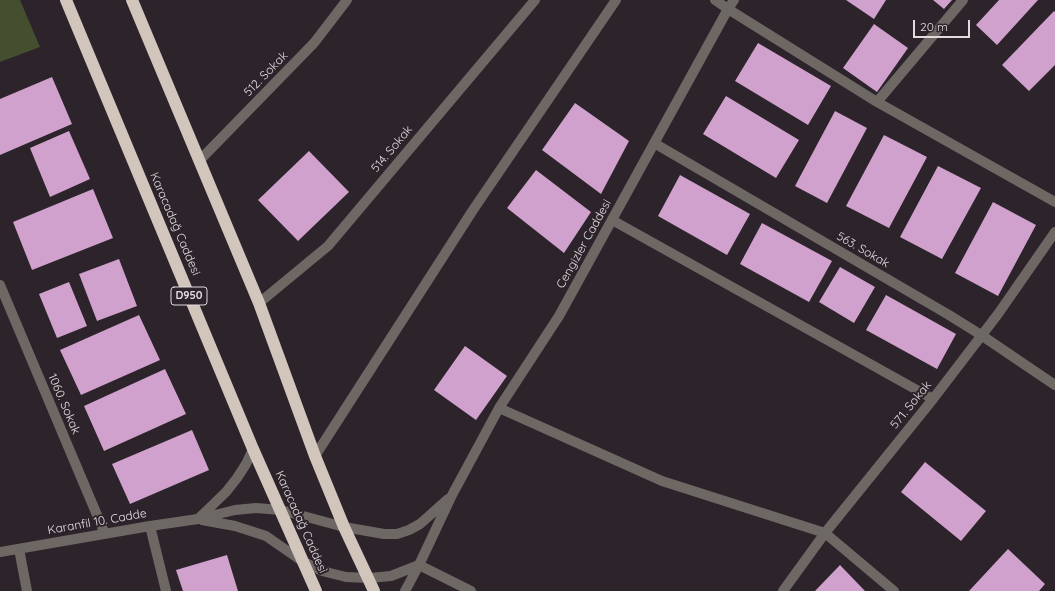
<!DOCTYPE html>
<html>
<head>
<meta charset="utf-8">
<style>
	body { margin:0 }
	#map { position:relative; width:1055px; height:591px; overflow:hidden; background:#2c232b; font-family:Quicksand,sans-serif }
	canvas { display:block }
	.scale { position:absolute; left:913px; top:20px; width:57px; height:18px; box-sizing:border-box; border:2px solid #e2dce1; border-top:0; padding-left:5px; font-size:12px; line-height:14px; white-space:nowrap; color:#e2dce1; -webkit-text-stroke:3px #2c232b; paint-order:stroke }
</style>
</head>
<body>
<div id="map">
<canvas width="1055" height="591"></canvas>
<div class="scale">20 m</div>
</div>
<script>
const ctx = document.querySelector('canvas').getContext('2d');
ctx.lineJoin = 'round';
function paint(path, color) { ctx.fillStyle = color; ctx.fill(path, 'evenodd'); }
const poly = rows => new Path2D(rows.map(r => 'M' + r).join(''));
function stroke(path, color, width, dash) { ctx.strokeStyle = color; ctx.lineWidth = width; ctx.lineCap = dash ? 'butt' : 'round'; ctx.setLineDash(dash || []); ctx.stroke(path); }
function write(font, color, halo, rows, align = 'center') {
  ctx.font = font + ' Quicksand,sans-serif'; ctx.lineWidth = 4; ctx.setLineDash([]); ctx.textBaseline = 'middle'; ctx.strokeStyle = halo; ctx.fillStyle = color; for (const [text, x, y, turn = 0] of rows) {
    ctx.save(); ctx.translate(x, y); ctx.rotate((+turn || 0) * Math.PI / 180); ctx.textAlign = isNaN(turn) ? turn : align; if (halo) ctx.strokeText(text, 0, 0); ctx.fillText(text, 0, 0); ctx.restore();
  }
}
paint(poly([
	[0,0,20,0,40,47,0,62]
]), '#434f2f');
paint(poly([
	[846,0,886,0,874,19],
	[933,0,952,0,944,9],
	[999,0,1038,0,997,45,976,25],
	[1054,11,1055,12,1055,65,1029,91,1002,65],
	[874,24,908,48,877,92,843,68],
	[758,43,831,86,808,125,735,81],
	[52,77,72,124,0,155,0,99],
	[726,96,799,140,776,178,703,134],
	[575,103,629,141,601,194,542,150],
	[835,111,867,128,827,203,795,186],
	[69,131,90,179,50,197,30,148],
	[884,135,927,157,889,228,846,206],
	[309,151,349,192,298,241,258,200],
	[938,166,981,188,942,259,900,237],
	[536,170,591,212,564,253,507,208],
	[680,175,750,214,727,255,658,216],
	[93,189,113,238,32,270,13,222],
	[993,202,1036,225,998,296,955,273],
	[762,223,832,261,809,302,740,264],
	[119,259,137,306,97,321,79,274],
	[840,267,875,287,854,323,819,302],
	[69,282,87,326,57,338,39,294],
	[886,295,956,334,937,369,866,330],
	[139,315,160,360,81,395,60,350],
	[465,346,507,376,476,420,434,390],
	[165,369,186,414,104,451,84,406],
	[192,430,209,470,130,504,112,464],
	[925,462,986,511,961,541,901,492],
	[1008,549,1045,584,1039,591,969,591],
	[227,555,238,591,183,591,176,570],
	[840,565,865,591,815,591]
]), '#cfa1cc');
stroke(poly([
	[715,0,728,9,877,102,1055,202],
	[877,102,963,0],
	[654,143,949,315,981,335,1055,385],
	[199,161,314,43,347,0],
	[612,220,933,399],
	[0,285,105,534],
	[259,303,328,246,535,0],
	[499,408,662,481,825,533,894,591],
	[315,456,473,210,616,0],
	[199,518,226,492,237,478,246,464,253,449],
	[202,520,235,526,266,536,302,561,322,571,346,577,369,578,391,576,419,565,471,591],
	[150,526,166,591],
	[19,549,27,591],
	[0,552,150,526,198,519,235,510,256,508,281,510,344,527,384,534,397,534,409,530,420,524,448,499],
	[405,591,419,565,451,497,499,408,559,316,728,9,734,0],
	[783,591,825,533,933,399,998,314,1055,232]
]), '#6e6865', 10);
stroke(poly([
	[66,0,253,449,316,591],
	[132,0,259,303,315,456,344,527,374,591]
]), '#d2c5bc', 12);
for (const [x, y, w] of [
	[189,296,36]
]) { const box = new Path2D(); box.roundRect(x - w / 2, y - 9, w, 18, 3); ctx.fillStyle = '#2c232b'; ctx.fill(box); stroke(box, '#e2dce1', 1); }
write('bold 11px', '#e2dce1', null, [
	["D950",189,296]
]);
write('12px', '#e2dce1', '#2c232b', [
	["512. Sokak",266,74,-46],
	["514. Sokak",392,149,-50],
	["Karacadağ Caddesi",175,224,67],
	["Cengizler Caddesi",584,244,-61],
	["563. Sokak",863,250,30],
	["1060. Sokak",64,404,67],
	["571. Sokak",911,405,-51],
	["Karanfil 10. Cadde",97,522,-10],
	["Karacadağ Caddesi",301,522,66]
]);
</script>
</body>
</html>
